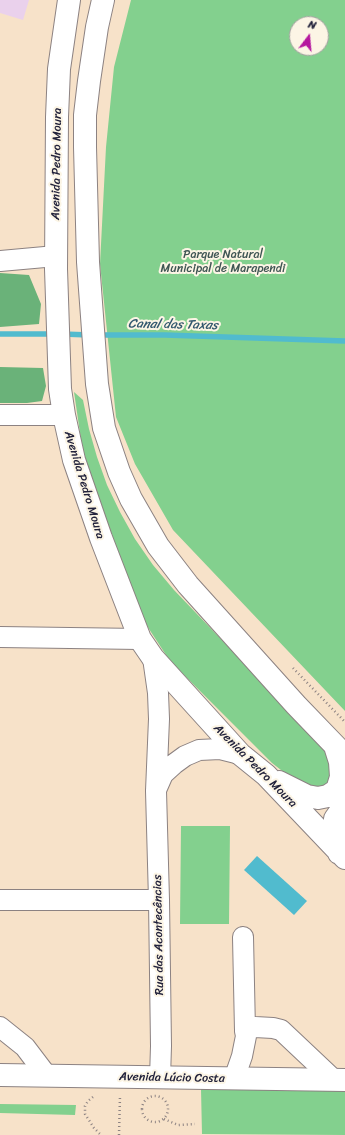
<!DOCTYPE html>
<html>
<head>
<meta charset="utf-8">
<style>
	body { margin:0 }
	#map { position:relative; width:345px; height:1135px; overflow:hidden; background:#f7e2c9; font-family:Sriracha,sans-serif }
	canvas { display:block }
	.north { position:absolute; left:289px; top:16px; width:40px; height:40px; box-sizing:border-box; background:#fcf5e5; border:1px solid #a5a1a1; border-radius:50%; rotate:16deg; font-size:11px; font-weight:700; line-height:16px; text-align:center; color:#22223b }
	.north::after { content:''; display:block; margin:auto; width:14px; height:18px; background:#b5179e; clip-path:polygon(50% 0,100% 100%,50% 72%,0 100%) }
</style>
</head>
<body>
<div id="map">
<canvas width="345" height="1135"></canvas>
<div class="north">N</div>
</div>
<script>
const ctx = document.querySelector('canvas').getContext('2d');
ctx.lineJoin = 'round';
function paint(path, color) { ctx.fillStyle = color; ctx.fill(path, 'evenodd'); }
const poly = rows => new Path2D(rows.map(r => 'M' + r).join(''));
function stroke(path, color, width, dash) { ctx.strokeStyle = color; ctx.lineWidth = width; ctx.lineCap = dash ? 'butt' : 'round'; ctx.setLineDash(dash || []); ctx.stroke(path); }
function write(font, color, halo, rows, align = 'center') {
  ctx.font = font + ' Sriracha,sans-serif'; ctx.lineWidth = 4; ctx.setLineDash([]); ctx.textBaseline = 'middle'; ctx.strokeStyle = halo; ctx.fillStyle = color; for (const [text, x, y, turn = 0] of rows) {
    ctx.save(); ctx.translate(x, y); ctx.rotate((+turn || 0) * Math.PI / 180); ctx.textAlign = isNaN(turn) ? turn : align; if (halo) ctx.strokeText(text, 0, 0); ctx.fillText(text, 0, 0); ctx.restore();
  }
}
paint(poly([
	[0,0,29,0,23,20,0,13]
]), '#ead1ec');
paint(poly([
	[131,0,345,0,345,711,173,530,135,464,116,417,100,264,106,147,114,67],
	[297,24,321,24,321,48,297,48],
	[74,392,83,400,89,429,97,457,107,485,120,512,135,539,153,565,174,590,331,754,331,786,312,788,290,777,272,763,170,661,149,629,131,596,84,460],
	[181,826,230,826,229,924,180,924],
	[201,1089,345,1090,345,1135,202,1134],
	[0,1104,76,1105,75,1115,0,1113]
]), '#83d08e');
paint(poly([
	[0,273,29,275,41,304,39,324,0,327],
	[0,367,43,368,46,386,42,401,27,403,0,403]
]), '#6ab279');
paint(poly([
	[257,856,307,901,294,915,244,870]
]), '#51bbce');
stroke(poly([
	[0,334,54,334],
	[62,334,90,335],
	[98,335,165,335,345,341]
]), '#51bbce', 5.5);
const minor = poly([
	[0,261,56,256],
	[0,415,64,415],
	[0,637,140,639],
	[153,658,158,693,159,719,156,791,159,900,161,1046,160,1078],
	[156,790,163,774,174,764,185,756,199,750,220,749,240,754],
	[0,900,159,900],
	[243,937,245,1031],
	[0,1027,25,1047,47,1076],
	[234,1079,242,1056,246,1036,245,1031,255,1027,273,1028,281,1030,334,1080]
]);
const major = poly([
	[69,0,59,69,57,117,56,269,60,389,64,415,74,460,101,538,140,639,153,658,240,754,266,775,345,858],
	[103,0,97,27,89,81,85,115,85,147,88,262,97,384,104,428,119,472,131,499,158,546,188,585,296,705,345,756],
	[279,782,307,796,318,798,328,796,337,790,341,777,340,762,335,746],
	[339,853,334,835,335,819,345,805],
	[0,1075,345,1080]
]);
stroke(minor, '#8c8282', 22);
stroke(major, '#8c8282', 24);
stroke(poly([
	[293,668,345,722],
	'142 1109a13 13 0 1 1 26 0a13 13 0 1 1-26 0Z',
	[93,1097,88,1101,85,1106,85,1114,94,1128,101,1135],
	[164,1119,178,1125,195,1124],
	[119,1135,120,1096]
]), '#8c8282', 2.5, [1, 3]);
stroke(minor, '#fff', 20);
stroke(major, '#fff', 22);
write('12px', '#22223b', '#fcf5e5', [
	["Avenida Pedro Moura",57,164,-89],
	["Avenida Pedro Moura",84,485,73],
	["Avenida Pedro Moura",255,766,45],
	["Rua das Acontecências",159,935,-91],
	["Avenida Lúcio Costa",172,1078,1]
]);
write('12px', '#3f5654', '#fcf5e5', [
	["Parque Natural",223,255],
	["Municipal de Marapendi",223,269]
]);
write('italic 13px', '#32586e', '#fcf5e5', [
	["Canal das Taxas",173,325,1]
]);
</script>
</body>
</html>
